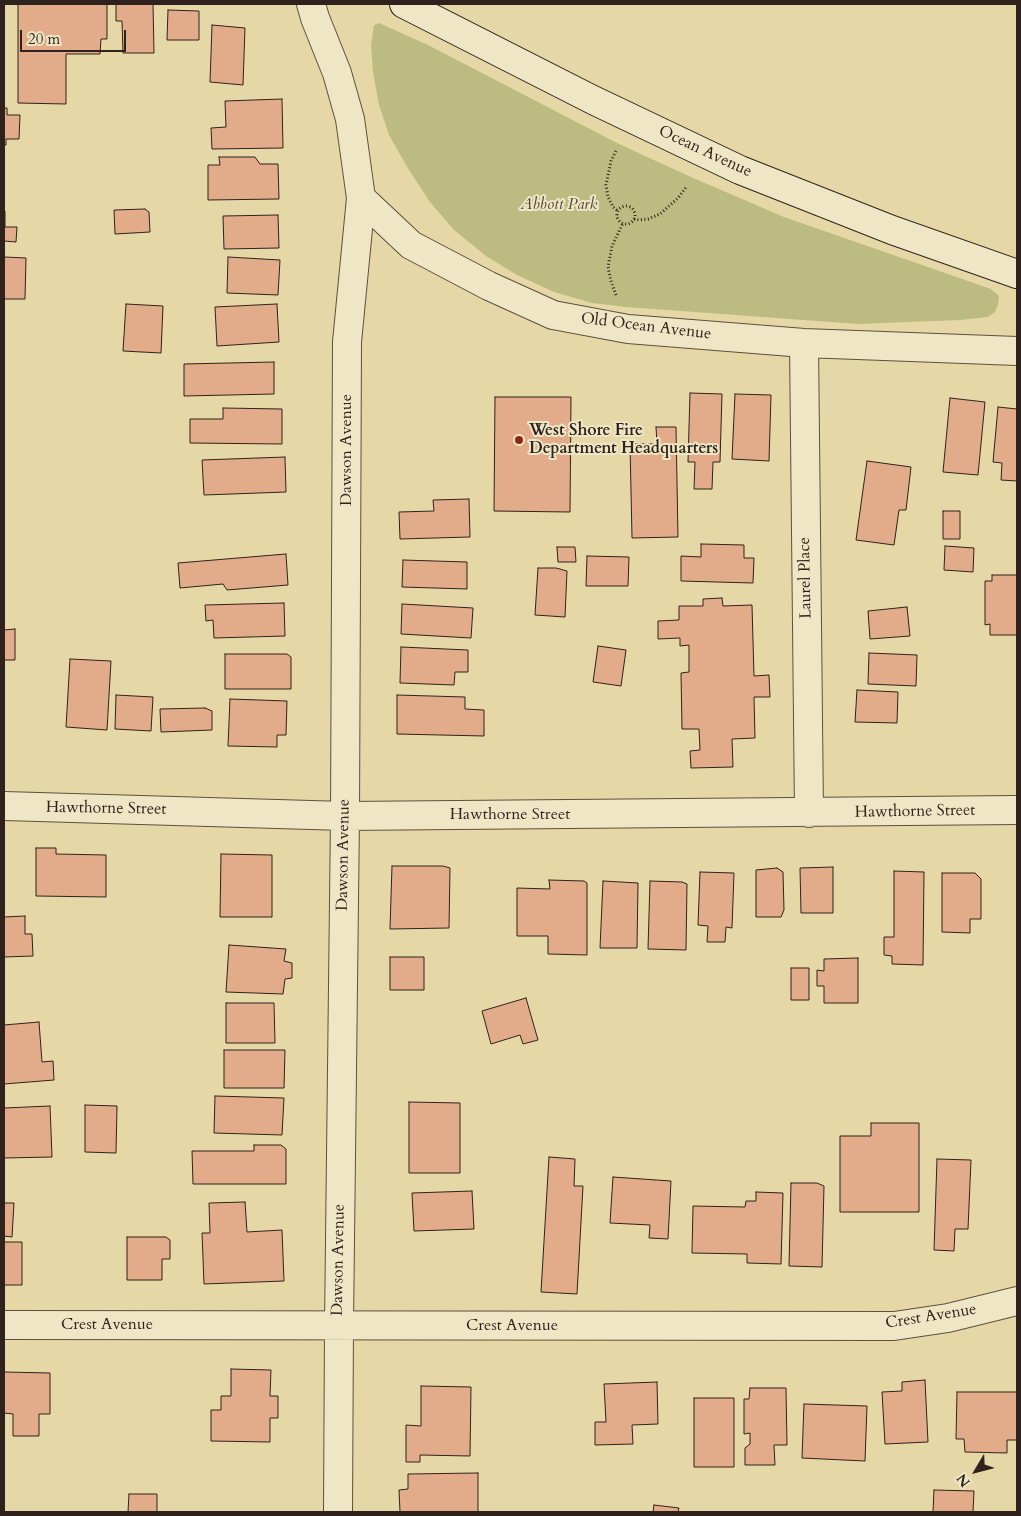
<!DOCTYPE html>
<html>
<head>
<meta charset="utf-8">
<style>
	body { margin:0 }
	#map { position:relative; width:1021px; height:1516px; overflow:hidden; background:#e6d8a6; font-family:Cardo,serif }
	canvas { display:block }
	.frame { position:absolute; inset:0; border:5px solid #2f221c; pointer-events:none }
	.north { position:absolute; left:951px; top:1446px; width:50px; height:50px; -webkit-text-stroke:4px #efe6c5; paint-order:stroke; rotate:233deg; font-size:14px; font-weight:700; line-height:20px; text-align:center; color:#2f221c }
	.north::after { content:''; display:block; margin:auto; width:18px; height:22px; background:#2f221c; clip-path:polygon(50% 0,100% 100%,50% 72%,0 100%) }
	.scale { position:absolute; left:20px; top:30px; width:106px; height:22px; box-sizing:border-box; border:2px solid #2f221c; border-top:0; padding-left:6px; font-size:15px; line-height:18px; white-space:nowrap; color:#2f221c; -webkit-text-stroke:4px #efe6c5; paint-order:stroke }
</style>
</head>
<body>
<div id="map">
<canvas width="1021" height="1516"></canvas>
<div class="frame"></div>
<div class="north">N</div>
<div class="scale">20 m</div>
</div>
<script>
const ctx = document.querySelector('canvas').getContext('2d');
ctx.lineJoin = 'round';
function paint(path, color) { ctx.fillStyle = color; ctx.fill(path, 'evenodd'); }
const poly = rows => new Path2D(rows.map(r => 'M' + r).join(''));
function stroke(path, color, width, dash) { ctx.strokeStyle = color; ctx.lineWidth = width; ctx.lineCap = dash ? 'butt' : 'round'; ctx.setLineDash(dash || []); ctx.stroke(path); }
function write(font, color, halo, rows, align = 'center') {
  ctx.font = font + ' Cardo,serif'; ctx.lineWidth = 4; ctx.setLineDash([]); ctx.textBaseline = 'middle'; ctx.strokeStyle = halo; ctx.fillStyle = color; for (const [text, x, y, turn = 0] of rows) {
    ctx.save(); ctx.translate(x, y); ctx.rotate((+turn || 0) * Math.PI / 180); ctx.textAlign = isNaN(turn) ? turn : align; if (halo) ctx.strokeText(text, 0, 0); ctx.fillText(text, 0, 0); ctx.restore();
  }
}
paint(poly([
	[379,23,428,45,619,144,691,177,784,217,991,289,999,296,998,305,995,312,988,317,960,320,858,324,626,307,592,303,554,292,517,275,486,256,454,230,429,201,406,165,389,135,379,105,373,72,371,45,374,25]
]), '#bcbc82');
const building = poly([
	[18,4,107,4,107,39,101,39,100,54,66,54,66,104,18,103,18,4],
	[116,4,153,4,154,53,123,53,122,21,116,21,116,4],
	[168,10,199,11,199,40,167,40,168,10],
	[212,25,245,28,243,85,210,82,212,25],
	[282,99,283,148,212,149,211,128,226,127,225,101,282,99],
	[4,108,7,108,7,115,20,115,19,139,6,139,6,145,4,145,4,108],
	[219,157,255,157,260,164,278,164,279,199,208,200,208,165,220,165,219,157],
	[145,209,149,212,150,232,115,234,114,210,145,209],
	[4,211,5,211,5,227,17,227,16,242,4,241,4,211],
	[278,215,279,248,224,249,223,216,278,215],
	[4,257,26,258,25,299,4,299,4,257],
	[228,257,280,260,278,295,227,293,228,257],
	[126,304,163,306,161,353,123,351,126,304],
	[277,304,279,342,217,346,215,307,277,304],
	[274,362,274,394,184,396,184,364,274,362],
	[690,393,722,394,720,462,713,462,712,489,694,489,695,462,688,462,690,393],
	[735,394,771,395,769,461,732,459,735,394],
	[495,397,571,397,570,512,494,511,495,397],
	[950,398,985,402,978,475,943,472,950,398],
	[998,407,1017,409,1017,481,1001,480,1002,463,993,462,998,407],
	[223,408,282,409,282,444,190,443,190,419,223,419,223,408],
	[656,427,676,427,678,537,632,538,630,444,657,444,656,427],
	[285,457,286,492,204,495,202,460,285,457],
	[867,461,911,467,906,510,899,510,894,545,856,540,867,461],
	[469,499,470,537,400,539,399,512,434,511,433,500,469,499],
	[943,511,960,511,960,539,943,539,943,511],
	[701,544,744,545,744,558,754,558,753,583,681,581,681,556,701,557,701,544],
	[945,546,974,548,973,572,944,570,945,546],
	[557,547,575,547,576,562,558,562,557,547],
	[286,554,288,585,227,590,223,584,180,588,178,563,286,554],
	[587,556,629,557,628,586,586,586,587,556],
	[403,560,467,562,467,589,402,587,403,560],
	[538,568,556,568,567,571,565,617,535,615,538,568],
	[992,575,1017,575,1017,635,990,635,990,624,985,625,985,581,992,581,992,575],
	[722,598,723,606,752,605,754,676,769,675,770,697,754,697,755,738,732,739,733,767,691,768,690,751,700,750,699,729,682,729,681,673,689,672,689,645,680,646,680,638,658,639,658,621,679,620,679,606,703,606,703,599,722,598],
	[284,603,285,636,214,638,213,620,206,621,205,605,284,603],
	[402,604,473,608,471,638,401,634,402,604],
	[907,607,910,636,870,639,868,611,907,607],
	[15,629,15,660,4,660,4,630,15,629],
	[598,646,626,650,621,686,593,682,598,646],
	[401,647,468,650,468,672,455,672,454,685,400,683,401,647],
	[869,653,917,655,916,686,868,684,869,653],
	[225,654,287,654,291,657,291,689,225,689,225,654],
	[70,659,111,661,107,730,66,727,70,659],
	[857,690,898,692,897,723,855,722,857,690],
	[116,695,153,697,151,731,115,729,116,695],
	[397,695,465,697,465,709,484,710,484,736,397,734,397,695],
	[230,699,287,701,286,735,277,735,277,747,228,746,230,699],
	[205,708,212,711,212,730,161,732,160,709,205,708],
	[36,848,56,848,56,854,106,855,106,897,36,896,36,848],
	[221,854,272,855,272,917,220,917,221,854],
	[392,866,443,866,450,868,449,928,390,929,392,866],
	[833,867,833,913,801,913,800,868,833,867],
	[777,868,783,872,784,910,781,917,756,917,756,870,777,868],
	[894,871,924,872,923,965,892,964,892,956,884,955,884,937,894,937,894,871],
	[700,872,734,873,732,928,726,927,725,942,707,942,708,926,698,925,700,872],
	[942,873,975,873,981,879,981,919,970,919,970,933,942,932,942,873],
	[549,880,584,881,587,883,587,955,548,954,548,936,517,936,517,888,550,889,549,880],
	[603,881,638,883,637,948,600,948,603,881],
	[650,881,682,882,687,884,686,950,648,949,650,881],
	[25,916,25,934,32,934,33,956,4,957,4,917,25,916],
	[229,945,286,949,284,961,292,963,292,978,285,979,283,994,226,992,229,945],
	[390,957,424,957,424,990,390,990,390,957],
	[858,958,858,1003,824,1003,824,986,817,986,817,970,824,971,824,959,858,958],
	[791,968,809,968,809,1000,791,1000,791,968],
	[526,998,538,1040,523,1044,520,1035,491,1044,482,1011,526,998],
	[226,1003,274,1003,275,1043,226,1043,226,1003],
	[39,1022,42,1062,53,1061,54,1080,4,1084,4,1025,39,1022],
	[224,1050,285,1050,284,1088,224,1088,224,1050],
	[215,1096,284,1098,282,1135,214,1133,215,1096],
	[409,1102,460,1103,460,1173,409,1173,409,1102],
	[85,1105,117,1106,116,1153,85,1152,85,1105],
	[50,1106,52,1157,4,1158,4,1108,50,1106],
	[871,1123,919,1123,919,1212,840,1212,840,1136,871,1136,871,1123],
	[254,1145,281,1145,286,1149,286,1184,193,1184,192,1151,254,1151,254,1145],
	[549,1157,575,1159,574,1186,583,1186,577,1294,541,1292,549,1157],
	[937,1159,971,1160,968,1229,955,1229,954,1251,934,1250,937,1159],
	[613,1177,671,1181,668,1239,649,1238,650,1225,610,1223,613,1177],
	[791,1183,817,1183,824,1186,822,1267,789,1266,791,1183],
	[472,1191,474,1229,414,1231,412,1193,472,1191],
	[756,1192,783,1193,781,1264,747,1263,747,1254,692,1253,693,1206,745,1207,746,1201,756,1201,756,1192],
	[245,1202,247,1232,282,1230,284,1281,204,1284,202,1233,210,1233,209,1203,245,1202],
	[4,1203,14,1203,12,1237,4,1236,4,1203],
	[127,1237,166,1237,170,1240,170,1259,162,1259,162,1280,127,1280,127,1237],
	[4,1242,22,1242,22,1285,4,1285,4,1242],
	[231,1369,271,1370,270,1396,278,1396,278,1418,270,1418,270,1442,211,1441,211,1410,221,1410,221,1396,231,1396,231,1369],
	[4,1372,50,1373,50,1414,39,1414,39,1436,13,1436,13,1414,4,1413,4,1372],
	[925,1380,928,1442,885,1444,882,1392,902,1391,902,1382,925,1380],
	[657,1382,658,1424,632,1425,633,1444,595,1445,595,1422,606,1422,604,1384,657,1382],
	[421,1386,471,1387,470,1456,420,1455,420,1462,406,1462,406,1425,421,1426,421,1386],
	[750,1388,786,1388,787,1445,774,1445,775,1465,745,1465,745,1448,750,1444,750,1433,744,1434,744,1399,749,1399,750,1388],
	[957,1392,1017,1392,1017,1440,1007,1440,1007,1453,965,1452,964,1439,956,1439,957,1392],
	[694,1398,734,1398,734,1467,694,1467,694,1398],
	[804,1404,867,1406,865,1461,802,1458,804,1404],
	[478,1473,478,1512,400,1512,399,1490,408,1489,408,1474,478,1473],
	[934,1490,974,1491,973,1512,933,1512,934,1490],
	[129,1494,157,1494,157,1512,128,1512,129,1494],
	[654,1505,679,1508,678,1512,653,1512,654,1505]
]);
paint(building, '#e2ab89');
stroke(building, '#2f221c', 1);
const street = poly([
	[311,4,315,18,337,73,350,119,361,198,411,245,489,286,553,315,628,329,804,343,1017,351],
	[804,343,809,813],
	[4,806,345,816,1017,810],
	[4,1325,894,1326,948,1318,1017,1301],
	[338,1512,339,1325,345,816,347,342,361,198]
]);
const secondary = poly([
	[404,4,593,100,740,170,892,230,1017,274]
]);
stroke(street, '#5d503e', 30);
stroke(secondary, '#2f221c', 30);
stroke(poly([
	[616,151,611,161,606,185,608,197,613,207,618,211],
	'617 215a9 9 0 1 1 18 0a9 9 0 1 1-18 0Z',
	[634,219,639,220,648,219,660,214,678,198,687,186],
	[616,295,611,281,608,267,612,246,623,223]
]), '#2f221c', 3, [1, 2.5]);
stroke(street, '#efe6c5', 28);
stroke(secondary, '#efe6c5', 28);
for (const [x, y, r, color] of [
	[519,440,5,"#8f2418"]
]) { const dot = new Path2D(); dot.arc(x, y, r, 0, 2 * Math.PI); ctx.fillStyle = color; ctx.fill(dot); stroke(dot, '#efe6c5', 2); }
write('16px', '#2f221c', '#efe6c5', [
	["Ocean Avenue",705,152,25],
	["Old Ocean Avenue",646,327,7],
	["Dawson Avenue",347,450,-90],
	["Laurel Place",806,578,-91],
	["Hawthorne Street",106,809,1],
	["Hawthorne Street",915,812,-1],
	["Hawthorne Street",510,815],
	["Dawson Avenue",344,855,-89],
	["Dawson Avenue",339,1260,-89],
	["Crest Avenue",931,1317,-9],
	["Crest Avenue",107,1325],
	["Crest Avenue",512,1326]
]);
write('italic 16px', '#524836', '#efe6c5', [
	["Abbott Park",559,205]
]);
write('bold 16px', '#2f221c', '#efe6c5', [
	["West Shore Fire",529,431],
	["Department Headquarters",529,449]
], 'left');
</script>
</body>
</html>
